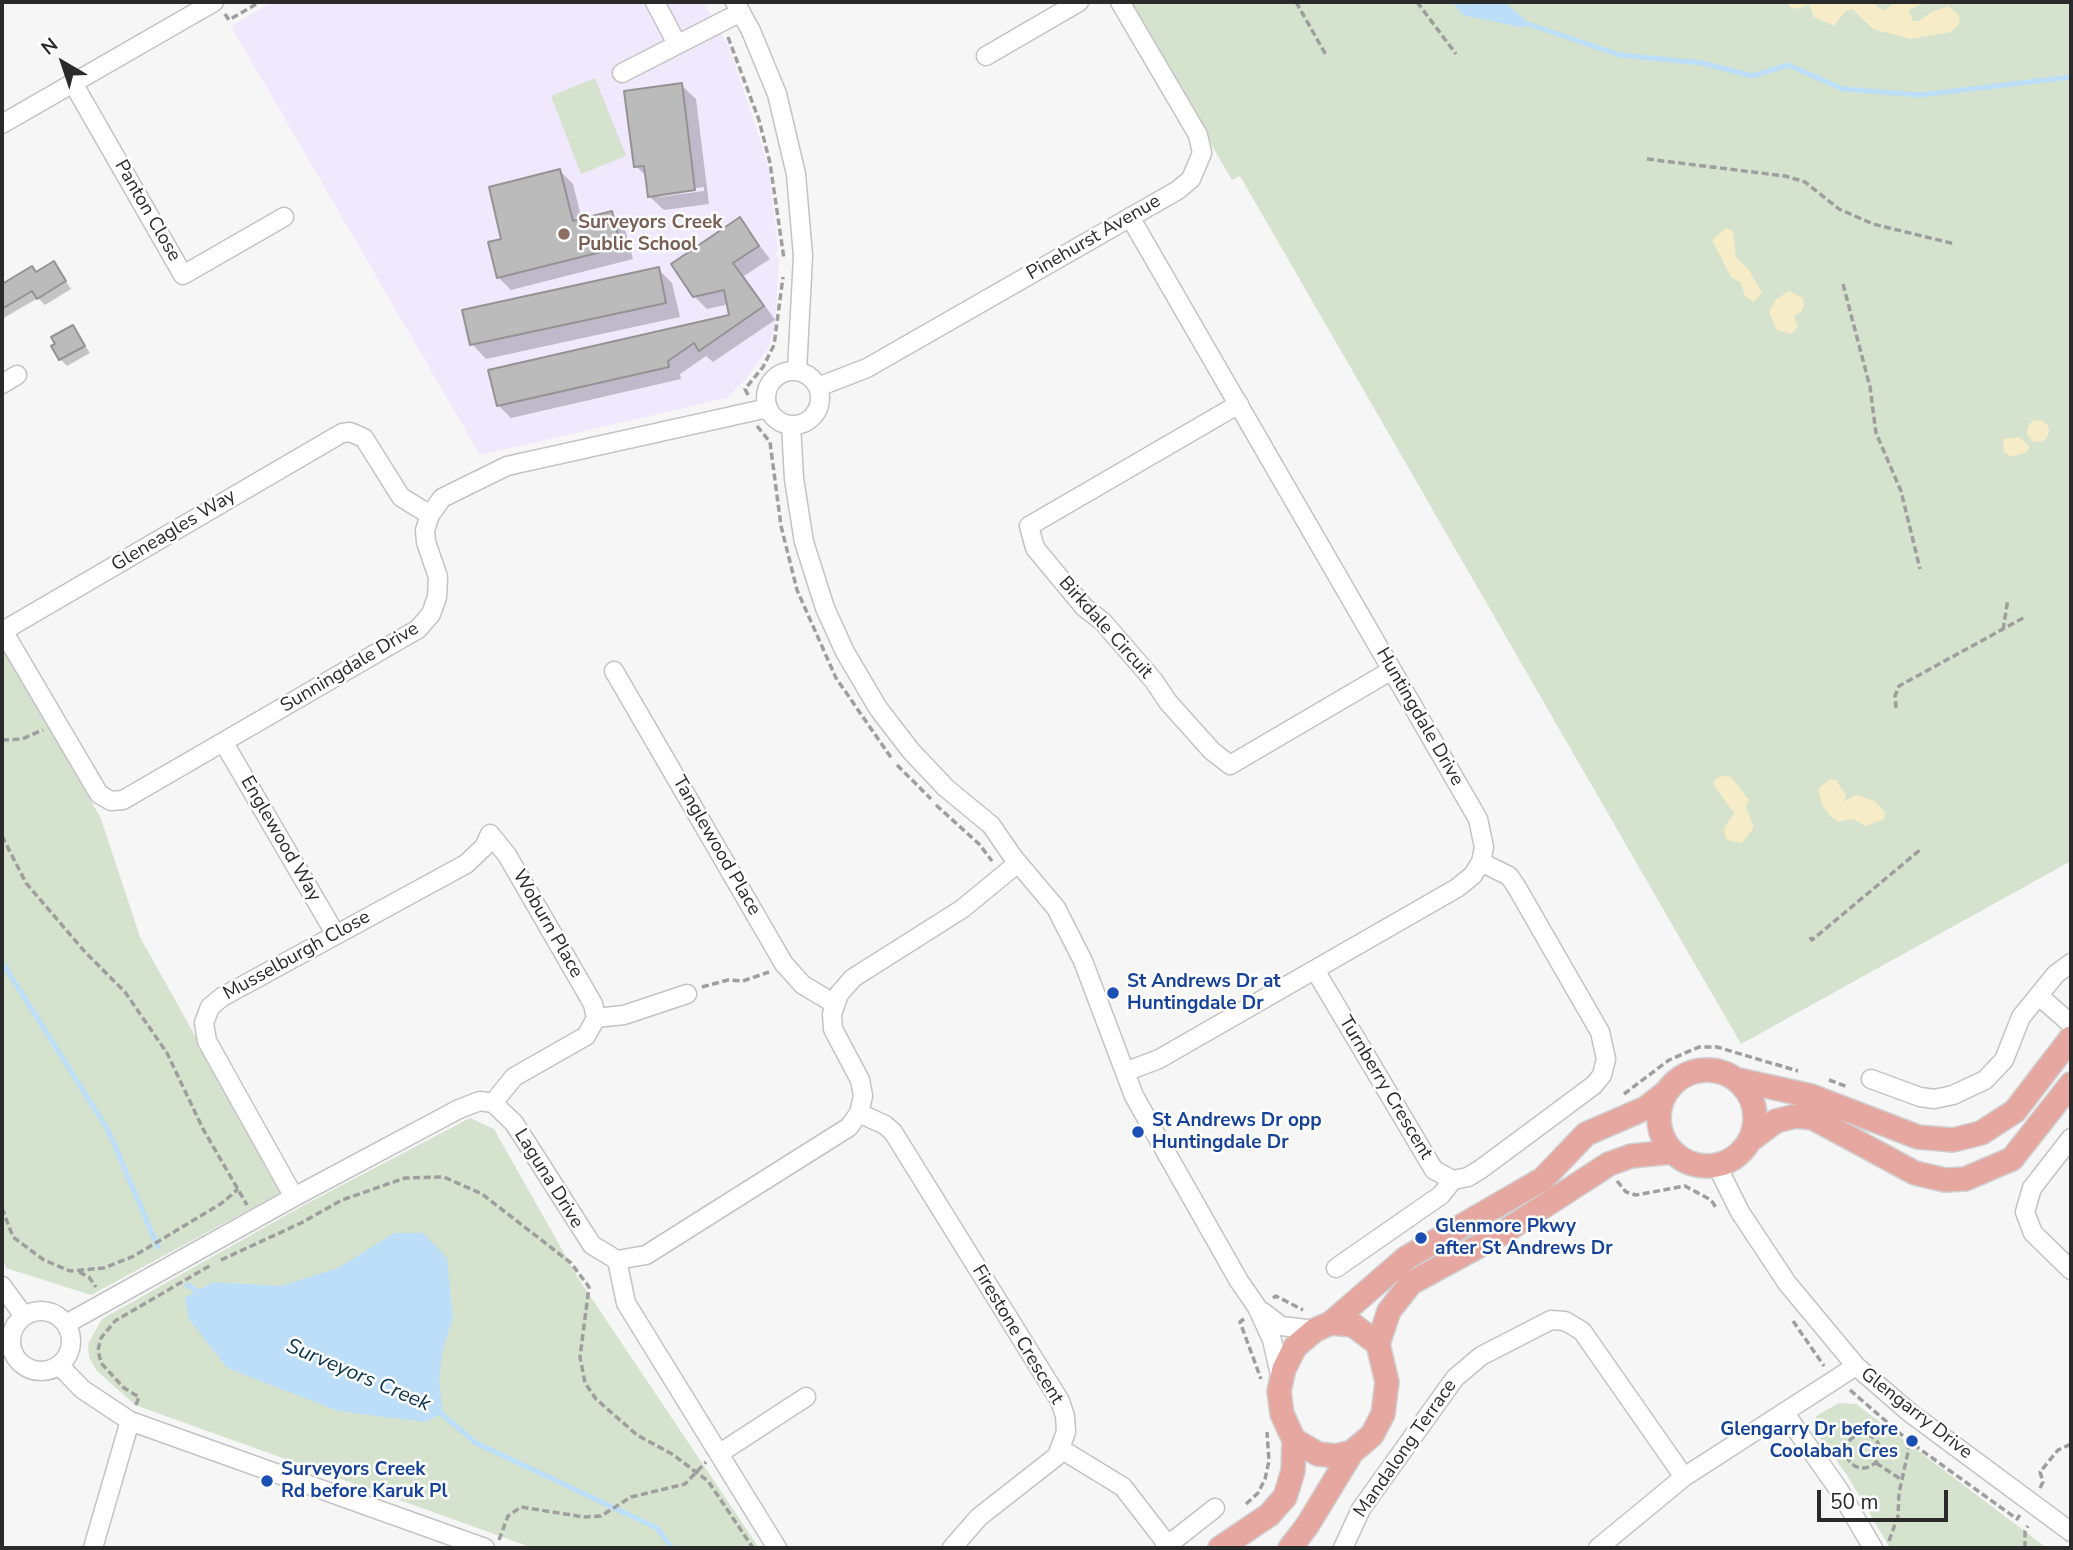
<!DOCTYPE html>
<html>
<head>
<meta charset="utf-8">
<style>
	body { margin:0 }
	#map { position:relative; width:2073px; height:1550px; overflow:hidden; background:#f6f6f7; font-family:"Nunito Sans",sans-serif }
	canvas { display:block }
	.frame { position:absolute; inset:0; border:4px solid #2a2a2b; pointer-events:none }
	.north { position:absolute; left:28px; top:28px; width:70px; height:70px; -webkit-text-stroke:5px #fff; paint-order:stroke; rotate:321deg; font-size:19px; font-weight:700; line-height:28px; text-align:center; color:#2a2a2b }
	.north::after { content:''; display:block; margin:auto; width:24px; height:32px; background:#2a2a2b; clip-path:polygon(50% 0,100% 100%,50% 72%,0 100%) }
	.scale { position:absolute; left:1817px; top:1490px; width:131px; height:32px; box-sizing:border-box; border:4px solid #2a2a2b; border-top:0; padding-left:9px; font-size:21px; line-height:24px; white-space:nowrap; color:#2a2a2b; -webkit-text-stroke:5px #fff; paint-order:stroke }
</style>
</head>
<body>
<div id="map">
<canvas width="2073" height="1550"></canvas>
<div class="frame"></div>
<div class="north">N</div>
<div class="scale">50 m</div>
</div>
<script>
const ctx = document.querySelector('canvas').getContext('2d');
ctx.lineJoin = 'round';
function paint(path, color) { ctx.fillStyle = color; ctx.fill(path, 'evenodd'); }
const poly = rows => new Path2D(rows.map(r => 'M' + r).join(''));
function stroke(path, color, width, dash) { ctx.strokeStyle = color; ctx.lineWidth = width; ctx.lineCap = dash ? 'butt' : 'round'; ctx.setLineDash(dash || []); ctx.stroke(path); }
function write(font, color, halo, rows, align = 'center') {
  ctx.font = font + ' "Nunito Sans",sans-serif'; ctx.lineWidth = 5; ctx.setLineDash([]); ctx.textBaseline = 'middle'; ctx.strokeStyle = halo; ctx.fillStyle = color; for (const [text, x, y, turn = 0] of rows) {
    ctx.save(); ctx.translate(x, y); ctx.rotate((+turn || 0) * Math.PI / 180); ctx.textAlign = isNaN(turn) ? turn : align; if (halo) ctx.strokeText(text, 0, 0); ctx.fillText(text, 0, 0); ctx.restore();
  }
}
paint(poly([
	[273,2,703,2,728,45,746,97,768,165,775,218,778,250,774,253,779,259,775,326,769,347,747,378,727,398,480,455,231,26]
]), '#f0e8fd');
paint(poly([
	[1128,2,2071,2,2071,861,1741,1044,1240,176,1232,180],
	[595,78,626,156,581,174,551,96],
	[2,643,101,819,140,937,282,1192,91,1295,6,1268,2,1256],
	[470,1118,494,1129,578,1278,759,1548,533,1548,135,1405,96,1370,89,1357,88,1344,102,1319,306,1204],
	[1839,1403,1856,1404,2047,1548,1890,1548,1847,1475,1814,1430,1816,1416]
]), '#d4e2ce');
paint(poly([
	[1787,2,1871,2,1884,11,1895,2,1926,2,1909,10,1913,21,1919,21,1931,12,1948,6,1960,16,1959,24,1951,32,1910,39,1873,29,1852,9,1845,12,1834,26,1814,17,1809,4,1798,9,1790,7],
	[1726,228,1733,231,1736,257,1749,270,1762,292,1754,302,1745,296,1741,283,1731,277,1712,240],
	[1789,291,1803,298,1804,305,1801,312,1794,316,1798,327,1791,334,1777,330,1769,312,1776,299],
	'2027 431a11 11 0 1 1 22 0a11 11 0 1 1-22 0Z',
	[2019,437,2030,447,2026,452,2012,457,2004,452,2003,439],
	[1721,776,1731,777,1749,800,1746,808,1754,827,1742,843,1729,841,1725,836,1724,828,1734,813,1714,786,1714,780],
	[1830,779,1836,780,1846,795,1844,801,1856,795,1875,801,1885,812,1884,819,1866,826,1853,819,1838,822,1830,816,1822,805,1818,789]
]), '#f6ecc7');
paint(poly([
	[1452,2,1504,2,1525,19,1524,28,1463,15],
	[394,1233,423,1233,447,1258,453,1318,443,1349,439,1381,443,1413,425,1422,338,1411,227,1368,189,1319,185,1298,213,1282,281,1286,338,1268]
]), '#bcdef8');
paint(poly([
	[681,85,696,99,709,204,664,210,649,196,647,177,636,166],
	[704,187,704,191,659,197,659,193],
	[560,171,573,184,582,220,611,213,624,226,633,259,511,290,498,277,503,240],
	[739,219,770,259,744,276,775,320,713,362,706,356,680,374,681,379,511,418,498,405,731,317,729,304,707,309,694,296],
	[54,264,71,289,45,305,38,298,2,319,2,286,32,269,37,274],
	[658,269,672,283,680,317,486,359,472,344],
	[73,327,90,353,67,366,60,359]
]), '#0003');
stroke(poly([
	[1519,21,1620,55,1702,63,1752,76,1788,65,1843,89,1920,95,2071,77],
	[2,962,108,1130,158,1247],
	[187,1285,203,1294],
	[437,1410,476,1443,657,1528,672,1548]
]), '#bcdef8', 5);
const building = poly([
	[682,83,695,190,648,197,644,166,634,167,624,91,682,83],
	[560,169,573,221,612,211,621,247,497,278,488,242,501,239,489,187,560,169],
	[740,217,759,246,733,263,764,306,699,351,694,343,668,361,669,367,497,406,488,370,729,315,724,290,693,297,671,264,740,217],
	[54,261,66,281,37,299,32,291,2,309,2,284,32,266,36,272,54,261],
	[659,267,666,303,470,345,462,310,659,267],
	[73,325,85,346,59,360,51,346,55,344,51,337,73,325]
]);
paint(building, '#bbbbbc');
stroke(building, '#949394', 2);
const minor = poly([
	[655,2,677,44],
	[735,2,751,31,777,94,796,174,803,256,797,371],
	[986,56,1079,2],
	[622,73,741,12],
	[73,83,183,275,284,217],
	[2,124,214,2],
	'766 398a27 27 0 1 1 54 0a27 27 0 1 1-54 0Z',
	[2,384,17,375],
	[818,387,867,368,1178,190,1191,179,1202,153,1198,135,1120,2],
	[1239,404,1029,526,1035,548,1084,607,1103,622,1154,681,1168,702,1212,751,1230,765,1392,670],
	[791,425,794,479,804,542,825,608,845,652,878,708,911,751,946,788,991,825,1013,857,1056,908,1083,961,1134,1096,1239,1281,1257,1307,1272,1340,1281,1379],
	[2,629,99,794,111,801,123,800,418,629,431,614,437,597,438,577,426,542,425,530,430,515,442,498,507,466,768,408],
	[3,631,342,433,350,432,364,438,401,497,430,515],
	[614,671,784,964,803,985,835,1004],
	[224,743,336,935],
	[1315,970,1434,1170,1453,1180,1468,1177,1481,1169,1594,1085,1602,1075,1606,1059,1600,1032,1516,886,1509,876,1481,862],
	[2039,996,2071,1024],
	[596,1018,624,1015,687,994],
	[1125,1072,1159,1059,1457,888,1473,875,1481,862,1484,847,1478,819,1130,217],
	[1871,1079,1920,1097,1934,1099,1953,1095,1985,1080,2004,1060,2021,1017,2056,974,2071,963],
	[859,1113,885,1125,893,1132,1060,1401,1065,1416,1066,1432,1057,1456,979,1517,952,1548],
	[2071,1138,2032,1188,2025,1212,2033,1233,2071,1270],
	[1717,1166,1740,1212,1787,1283,1856,1366,1909,1412,2071,1532],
	[294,1197,207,1041,204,1023,210,1007,222,997,466,864,484,847,490,834,507,855,593,1004,596,1018,586,1036,514,1077,493,1103],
	[617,1260,626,1303,777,1548],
	[1336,1268,1441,1195,1453,1180],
	[2,1286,24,1316],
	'11 1341a30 30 0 1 1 60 0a30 30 0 1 1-60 0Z',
	[1263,1312,1281,1326,1315,1330],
	[66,1324,294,1197,459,1109,480,1101,493,1103,514,1123,592,1245,617,1260,646,1255,849,1127,859,1113,863,1096,860,1080,833,1029,832,1014,839,994,853,978,962,909,1018,863],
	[59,1365,82,1389,130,1421,485,1548],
	[1784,1412,1839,1490,1873,1548],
	[1061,1449,1123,1487,1167,1544],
	[720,1453,806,1397],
	[93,1548,130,1421],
	[1164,1548,1215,1508],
	[1343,1548,1361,1509,1455,1378,1481,1356,1551,1320,1565,1321,1582,1331,1684,1477],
	[1598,1548,1684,1477,1856,1366]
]);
const major = poly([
	'1659 1118a48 48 0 1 1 96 0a48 48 0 1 1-96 0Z',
	[1739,1080,1811,1096,1918,1137,1953,1140,1981,1133,2015,1111,2071,1038],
	[1749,1141,1776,1121,1796,1116,1813,1118,1915,1173,1945,1180,1965,1179,2012,1159,2071,1084],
	[1331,1323,1406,1258,1543,1179,1586,1134,1646,1108,1665,1093],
	[1331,1323,1353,1325,1378,1344,1387,1382,1383,1414,1372,1435,1352,1452,1336,1456,1318,1454,1294,1440,1282,1414,1279,1391,1284,1369,1295,1347,1315,1330,1331,1323],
	[1378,1344,1389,1311,1411,1283,1501,1234,1609,1164,1631,1156,1672,1152],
	[1220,1548,1269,1515,1285,1497,1293,1471,1294,1440],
	[1290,1548,1307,1526,1352,1452]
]);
stroke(minor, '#c3c3c5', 21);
stroke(major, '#d0d0d0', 26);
stroke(poly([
	[1296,2,1326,55],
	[1417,2,1456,54],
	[225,14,229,20,260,2],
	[728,37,759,120,770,163,784,259],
	[1647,159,1785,176,1805,182,1839,209,1873,224,1955,244],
	[1843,284,1870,387,1876,433,1901,491,1920,569],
	[748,395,745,389,763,367,774,345,783,277],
	[757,426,770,442,781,526,797,590,836,678,892,759],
	[2003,630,2008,599],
	[1896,708,1895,696,1899,686,2025,617],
	[2,740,22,739,43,730],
	[897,765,931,799],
	[936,805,979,844,992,861],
	[2,836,26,883,85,952,125,992,167,1053,203,1129,247,1205],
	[1810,937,1812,940,1921,849],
	[702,987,728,980,743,981,769,972],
	[1829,1080,1848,1087],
	[1624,1094,1669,1060,1699,1047,1717,1047,1798,1071],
	[1617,1181,1626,1192,1636,1195,1685,1186,1711,1200,1717,1209],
	[2,1208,13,1237,44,1260,70,1271,104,1268,134,1256,222,1203,238,1189],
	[221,1260,301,1223,342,1200,405,1178,444,1177,482,1194,571,1263,589,1287,580,1357,585,1383,596,1399,637,1435,672,1454,708,1481,753,1548],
	[79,1272,89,1277,96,1287],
	[1273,1298,1276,1296,1303,1310],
	[1244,1319,1240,1322,1261,1379],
	[1793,1321,1824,1366],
	[1850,1390,1910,1442,2017,1519,2020,1515],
	[136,1405,139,1397,124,1388,101,1363,98,1350,101,1338,115,1321,211,1265],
	'1846 1451a17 17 0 1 1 34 0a17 17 0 1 1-34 0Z',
	[1876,1463,1902,1480],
	[2040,1488,2043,1482,2040,1472,2058,1450,2071,1444],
	[1246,1504,1258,1493,1265,1479,1269,1461,1267,1432],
	[499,1540,508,1516,521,1507,584,1517,601,1516,631,1497,685,1484,706,1462],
	[1889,1541,1898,1516,1899,1493,1910,1443],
	[2025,1548,2025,1531,2028,1526]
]), '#9e9e9f', 3.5, [7, 3.5]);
stroke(minor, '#fff', 18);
stroke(major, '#e5a7a0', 23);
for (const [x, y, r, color] of [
	[564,234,7,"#8d6e63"],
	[1113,993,7,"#1a4fb4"],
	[1138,1132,7,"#1a4fb4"],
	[1421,1238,7,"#1a4fb4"],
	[1912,1441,7,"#1a4fb4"],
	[267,1481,7,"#1a4fb4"]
]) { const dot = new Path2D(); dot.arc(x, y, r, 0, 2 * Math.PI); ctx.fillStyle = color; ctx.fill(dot); stroke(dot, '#fff', 2.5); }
write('19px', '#2a2a2b', '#fff', [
	["Panton Close",147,211,60],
	["Pinehurst Avenue",1094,238,-30],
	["Gleneagles Way",174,531,-31],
	["Birkdale Circuit",1105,628,48],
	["Sunningdale Drive",350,668,-31],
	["Huntingdale Drive",1419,717,60],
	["Englewood Way",280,839,60],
	["Tanglewood Place",716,846,60],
	["Woburn Place",547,924,60],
	["Musselburgh Close",297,956,-29],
	["Turnberry Crescent",1385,1088,59],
	["Laguna Drive",548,1179,58],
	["Firestone Crescent",1017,1335,59],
	["Glengarry Drive",1916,1414,38],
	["Mandalong Terrace",1406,1449,-55]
]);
write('bold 19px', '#785e54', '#fff', [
	["Surveyors Creek",578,223],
	["Public School",578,245]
], 'left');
write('bold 19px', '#164399', '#fff', [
	["St Andrews Dr at",1127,982],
	["Huntingdale Dr",1127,1004],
	["St Andrews Dr opp",1152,1121],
	["Huntingdale Dr",1152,1143],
	["Glenmore Pkwy",1435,1227],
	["after St Andrews Dr",1435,1249],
	["Glengarry Dr before",1898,1430,"right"],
	["Coolabah Cres",1898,1452,"right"],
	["Surveyors Creek",281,1470],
	["Rd before Karuk Pl",281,1492]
], 'left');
write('italic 21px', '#08334d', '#fff', [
	["Surveyors Creek",358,1376,23]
]);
</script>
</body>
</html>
